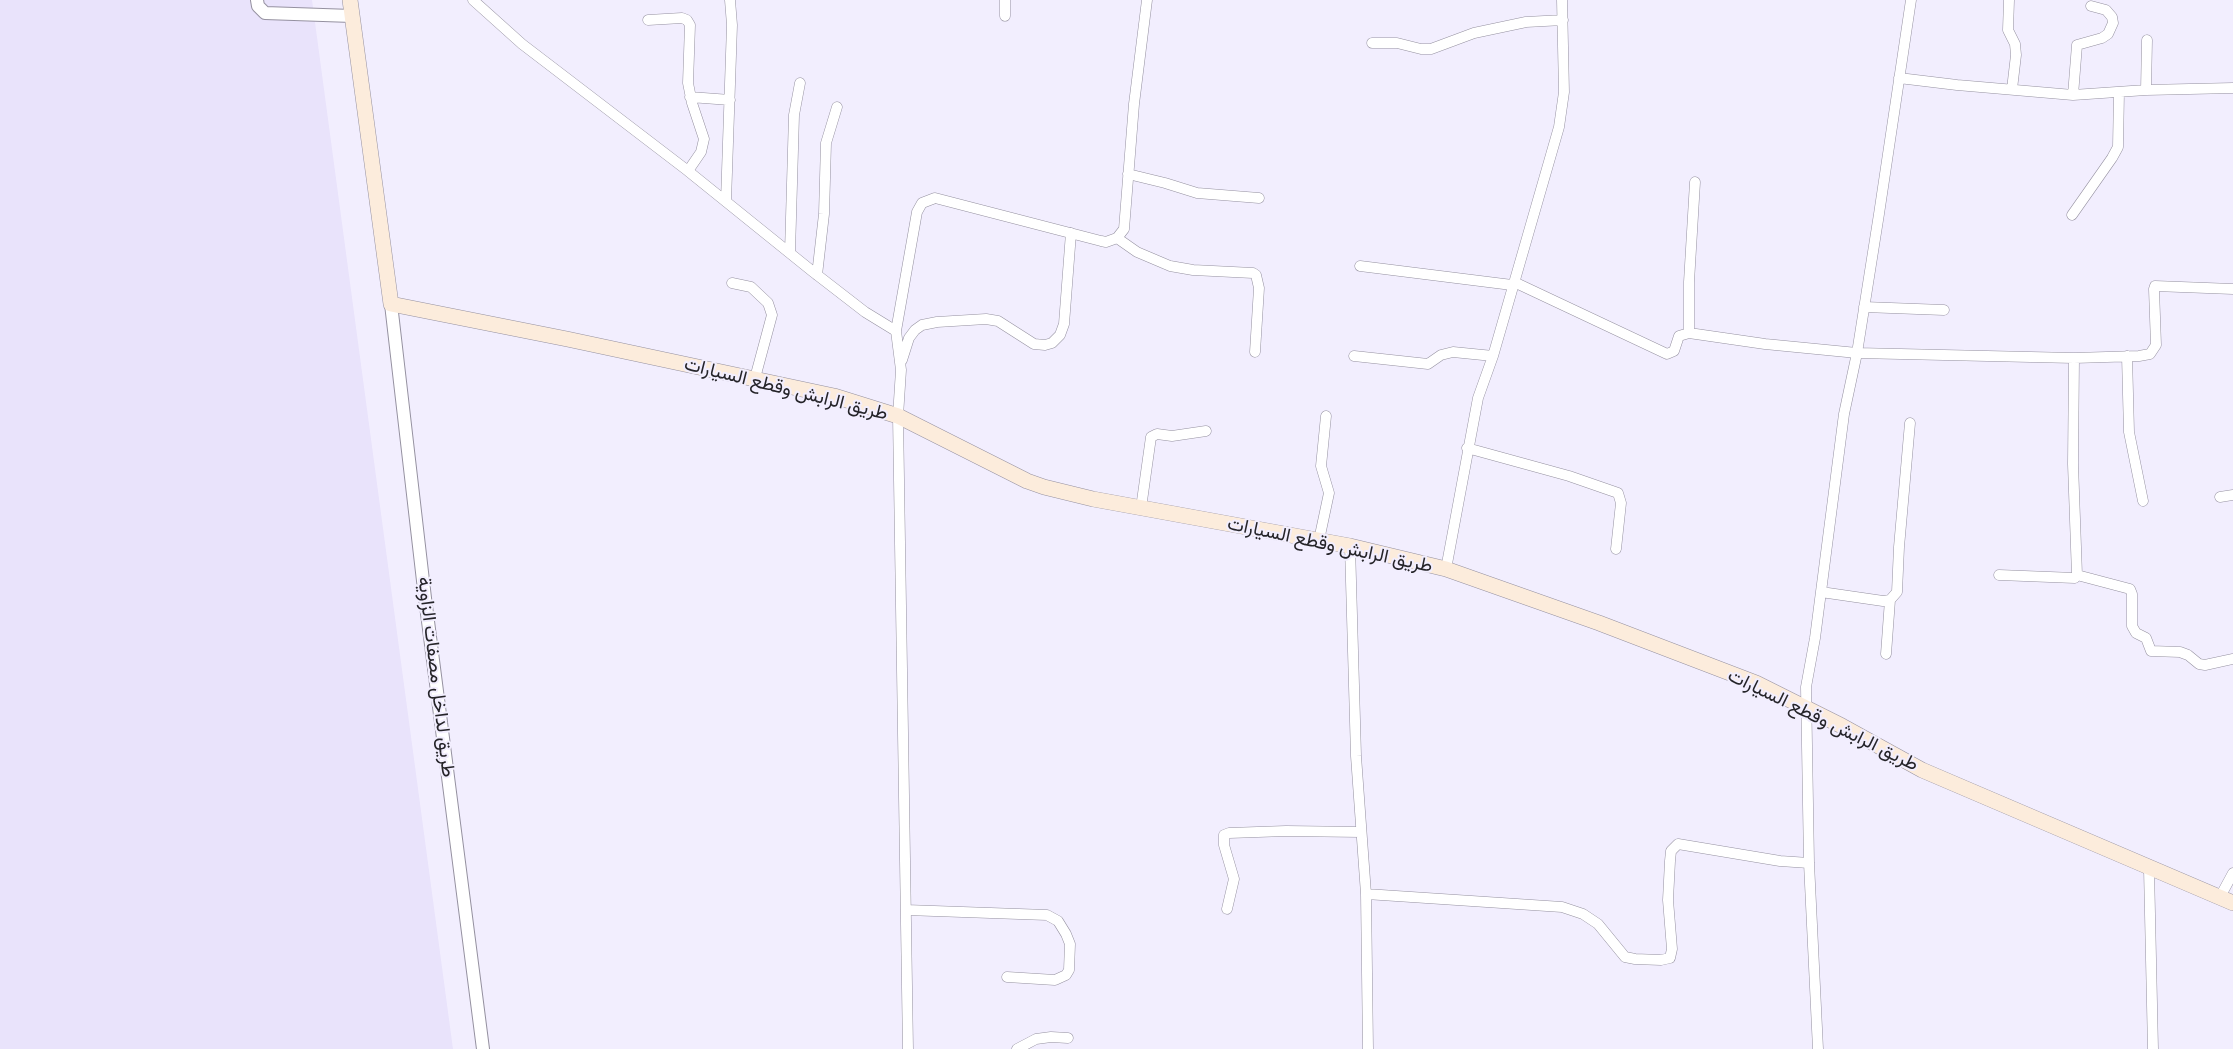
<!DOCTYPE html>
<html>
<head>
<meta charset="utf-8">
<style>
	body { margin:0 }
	canvas { display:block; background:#f2eefe }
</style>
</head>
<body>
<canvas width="2233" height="1049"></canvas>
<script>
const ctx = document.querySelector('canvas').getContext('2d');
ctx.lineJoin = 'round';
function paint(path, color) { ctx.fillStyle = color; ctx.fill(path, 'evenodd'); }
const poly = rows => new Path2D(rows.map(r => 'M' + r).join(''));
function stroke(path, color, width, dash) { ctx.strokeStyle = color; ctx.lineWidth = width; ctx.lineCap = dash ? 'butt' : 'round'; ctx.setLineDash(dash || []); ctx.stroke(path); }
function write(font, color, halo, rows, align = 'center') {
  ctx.font = font + ' Figtree,Vazirmatn,sans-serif'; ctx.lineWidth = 4; ctx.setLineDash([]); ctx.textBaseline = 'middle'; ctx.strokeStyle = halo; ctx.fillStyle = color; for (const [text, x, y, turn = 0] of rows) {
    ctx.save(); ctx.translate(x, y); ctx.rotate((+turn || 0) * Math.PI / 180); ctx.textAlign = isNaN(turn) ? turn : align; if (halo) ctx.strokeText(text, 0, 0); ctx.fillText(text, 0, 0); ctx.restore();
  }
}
paint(poly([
	[0,0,312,0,453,1049,0,1049]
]), '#e9e3fb');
const minor = poly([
	[473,0,522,44,688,171,812,271,865,312,896,331],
	[2009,0,2008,30,2015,44,2016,55,2012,89],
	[1005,16,1005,0],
	[648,20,682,18,687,20,690,25,688,83,692,103,704,139,701,152,688,171],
	[1372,43,1397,43,1421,49,1431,49,1474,33,1526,22,1563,20],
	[1899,78,1957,85,2073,95,2146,90,2233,88],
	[2146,90,2147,40],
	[2073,95,2077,45,2102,38,2108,34,2113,23,2112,17,2106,10,2091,6],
	[690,97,730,100],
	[1128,174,1165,183,1197,193,1259,198],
	[1695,182,1689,282,1689,333,1765,344,1857,353,2074,358,2139,356,2150,354,2156,345,2154,289,2155,286,2233,289],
	[726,201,732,25,730,0],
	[2072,215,2112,158,2118,147,2119,92],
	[1117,238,1137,252,1170,266,1193,270,1253,273,1256,275,1259,288,1255,352],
	[790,252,794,115,800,83],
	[1360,266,1512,285],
	[817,275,824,214,826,143,837,107],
	[1514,282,1667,354,1674,351,1679,336,1689,333],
	[732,283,751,287,768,303,772,315,755,378],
	[1864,307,1944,310],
	[1354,356,1428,364,1441,355,1453,352,1493,356],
	[2127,356,2129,432,2143,501],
	[902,360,909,338,915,330,922,325,937,322,986,319,998,321,1034,344,1045,345,1052,343,1060,335,1064,324,1071,233],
	[1467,448,1569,476,1618,493,1621,503,1616,549],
	[2220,497,2233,495],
	[1141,508,1151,437,1157,434,1172,436,1206,431],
	[1319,540,1329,493,1321,466,1326,416],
	[1350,546,1356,756,1366,894,1368,1049],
	[1446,569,1478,398,1493,356,1559,127,1564,92,1562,0],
	[1999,575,2075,578,2077,575,2073,464,2074,358],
	[2077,575,2130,589,2132,594,2132,626,2136,633,2146,638,2151,651,2180,652,2188,655,2199,664,2205,665,2233,659],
	[1821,592,1883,601,1890,600,1897,592,1899,547,1910,423],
	[1886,654,1890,600],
	[2149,869,2153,1049],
	[1366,894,1562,907,1583,914,1598,924,1625,957,1635,959,1661,960,1670,958,1672,949,1668,900,1670,861,1671,851,1678,844,1780,861,1809,863],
	[2220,897,2233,873],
	[1227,909,1234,879,1224,845,1224,835,1229,833,1286,831,1361,832],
	[906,910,1047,915,1058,921,1066,934,1070,944,1069,970,1066,975,1055,980,1007,977],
	[908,1049,898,416,901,370,896,331,917,212,922,203,935,198,1101,241,1106,242,1117,238,1124,229,1134,104,1147,0],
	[1017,1049,1036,1039,1051,1037,1068,1038],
	[1818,1049,1809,863,1806,687,1815,638,1844,414,1857,353,1879,214,1911,0]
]);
const tertiary = poly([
	[257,0,258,6,265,13,352,16],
	[391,304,425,598,483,1049]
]);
const secondary = poly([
	[350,0,391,304,567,339,834,396,898,416,1027,481,1044,487,1093,499,1350,546,1446,569,1599,623,1756,683,1842,726,1922,770,2233,903]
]);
stroke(minor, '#9591a0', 11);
stroke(tertiary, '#9591a0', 14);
stroke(secondary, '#9591a0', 16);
stroke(minor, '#fff', 10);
stroke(tertiary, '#fff', 12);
stroke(secondary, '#fcecdc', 15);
write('19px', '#252429', '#f2eefe', [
	["طريق الرابش وقطع السيارات",786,389,14],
	["طريق الرابش وقطع السيارات",1330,545,12],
	["طريق لداخل مصفات الزاوية",436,677,83],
	["طريق الرابش وقطع السيارات",1823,720,26]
]);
</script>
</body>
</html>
